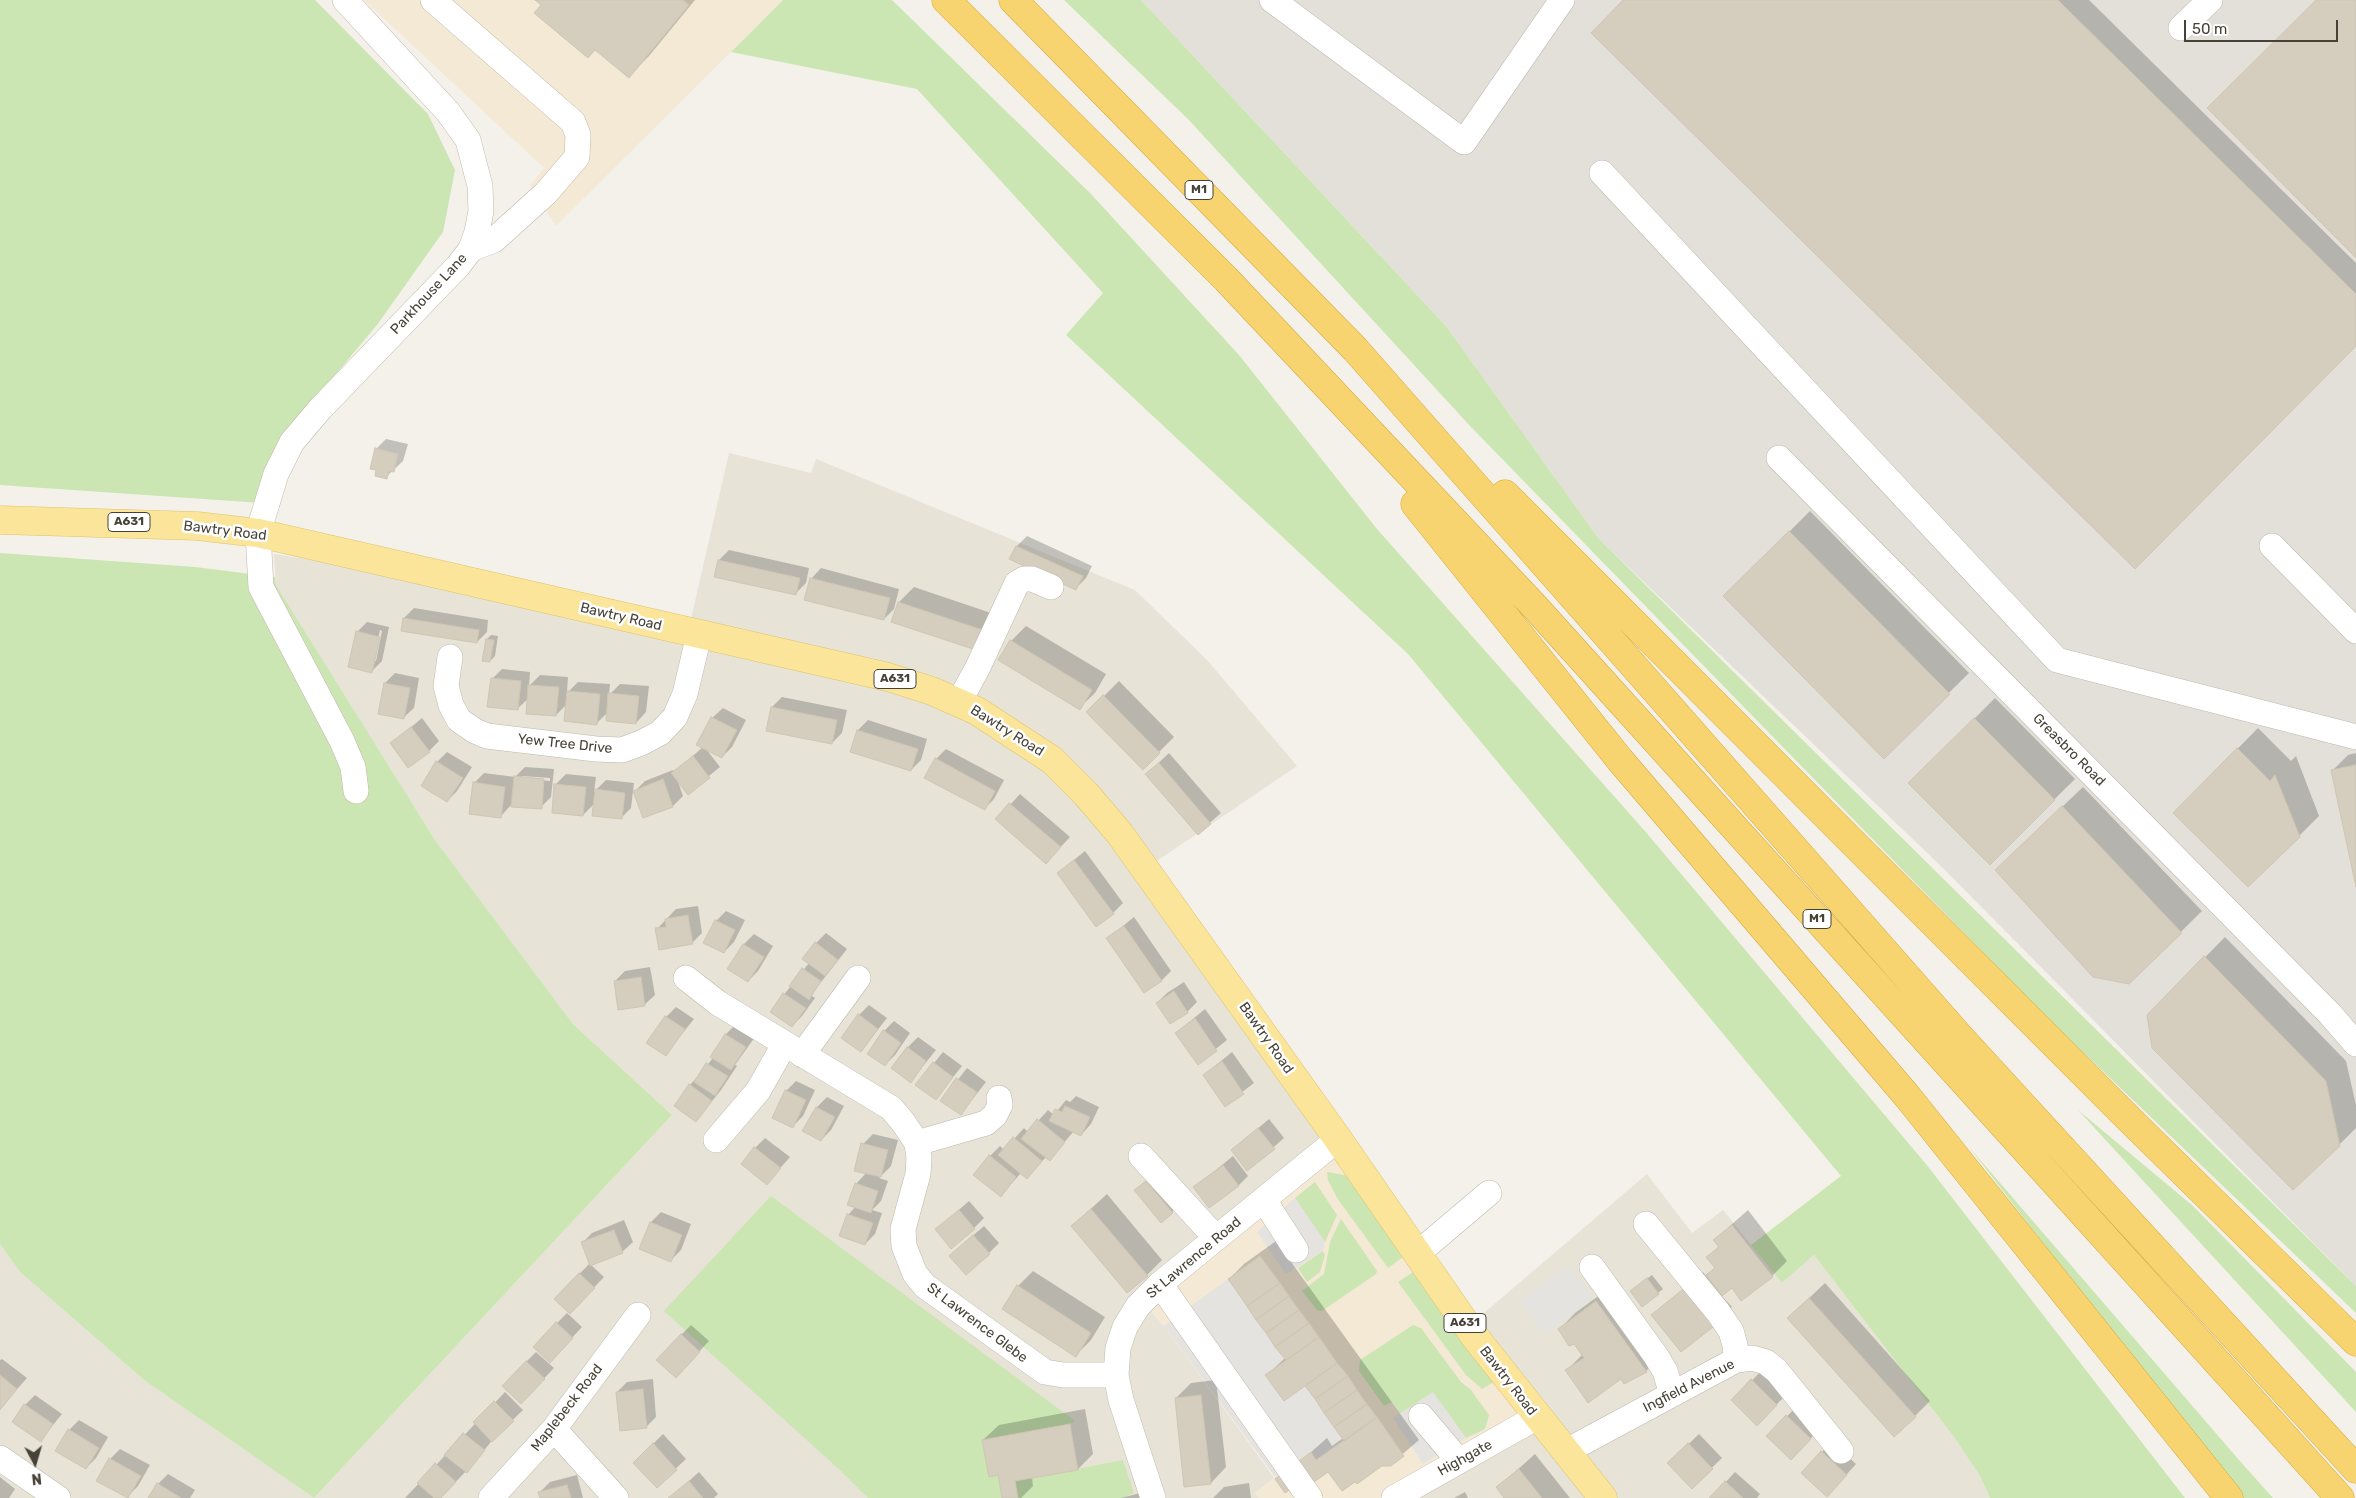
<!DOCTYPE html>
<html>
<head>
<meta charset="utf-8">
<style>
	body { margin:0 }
	#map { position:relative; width:2356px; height:1498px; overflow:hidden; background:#f3f1e9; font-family:Rubik,sans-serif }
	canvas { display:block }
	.north { position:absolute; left:10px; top:1438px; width:50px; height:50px; -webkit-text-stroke:4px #fff; paint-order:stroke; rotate:174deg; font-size:14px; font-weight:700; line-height:20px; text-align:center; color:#474237 }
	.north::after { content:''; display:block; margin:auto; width:18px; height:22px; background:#474237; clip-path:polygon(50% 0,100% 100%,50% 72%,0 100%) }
	.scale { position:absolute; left:2184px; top:20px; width:154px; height:22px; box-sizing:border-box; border:2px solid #474237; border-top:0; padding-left:6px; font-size:15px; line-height:18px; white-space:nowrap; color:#474237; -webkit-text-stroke:4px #fff; paint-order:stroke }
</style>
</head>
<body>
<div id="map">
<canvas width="2356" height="1498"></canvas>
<div class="north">N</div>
<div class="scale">50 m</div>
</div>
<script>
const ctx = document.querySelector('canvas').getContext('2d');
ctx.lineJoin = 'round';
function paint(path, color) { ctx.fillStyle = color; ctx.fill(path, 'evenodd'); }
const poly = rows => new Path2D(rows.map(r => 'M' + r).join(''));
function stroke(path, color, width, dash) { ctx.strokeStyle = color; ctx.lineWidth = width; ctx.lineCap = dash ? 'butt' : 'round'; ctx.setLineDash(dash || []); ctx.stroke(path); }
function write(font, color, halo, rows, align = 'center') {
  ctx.font = font + ' Rubik,sans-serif'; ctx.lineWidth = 5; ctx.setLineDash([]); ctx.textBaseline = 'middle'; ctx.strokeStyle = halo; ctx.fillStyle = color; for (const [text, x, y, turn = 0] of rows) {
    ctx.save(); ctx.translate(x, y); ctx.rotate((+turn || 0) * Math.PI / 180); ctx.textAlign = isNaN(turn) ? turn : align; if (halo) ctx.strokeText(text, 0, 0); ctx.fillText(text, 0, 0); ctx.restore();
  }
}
paint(poly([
	[729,453,811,473,816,459,1135,590,1208,661,1297,766,1148,867,1338,1139,1143,1302,1164,1326,1275,1479,1255,1493,1259,1498,0,1498,0,1244,20,1272,144,1380,314,1498,672,1115,573,1024,435,840,276,585,274,554,691,619],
	[1647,1174,1692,1233,1723,1210,1782,1283,1814,1255,1954,1437,1980,1476,1990,1498,1394,1498,1471,1324]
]), '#e7e3d7');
paint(poly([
	[364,0,783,0,556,226,530,186,544,168],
	[1338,1139,1537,1417,1394,1498,1259,1498,1255,1493,1275,1477,1164,1326,1143,1302]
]), '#f4e9d5');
paint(poly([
	[1141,0,2356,0,2356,1286,1944,869,1599,539,1446,326]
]), '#e3e0da');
paint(poly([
	[0,0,315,0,428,114,455,170,443,232,377,325,279,442,262,503,0,485],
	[783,0,892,0,1090,193,1239,355,1377,529,1644,830,1926,1164,2185,1498,1990,1498,1980,1476,1954,1437,1814,1255,1782,1283,1751,1245,1841,1176,1408,654,1066,335,1103,293,917,89,731,52],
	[1064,0,1141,0,1446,326,1599,539,2356,1286,2356,1313,2045,1016,1471,427,1188,119],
	[0,553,195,567,275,577,276,585,435,840,573,1024,672,1115,314,1498,144,1380,20,1272,0,1244],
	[2078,1110,2193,1206,2356,1372,2356,1412],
	[1969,1147,2239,1460,2273,1498,2240,1498],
	[1327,1172,1345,1175,1352,1180,1406,1255,1388,1268,1337,1198,1328,1180],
	[1315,1182,1337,1215,1325,1242,1295,1198],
	[771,1196,1075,1421,1070,1424,982,1440,989,1477,998,1475,1002,1498,868,1498,841,1471,664,1311],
	[1341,1219,1377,1271,1376,1274,1322,1311,1318,1311,1302,1291,1324,1274,1330,1242],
	[1323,1251,1325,1255,1320,1272,1307,1282,1298,1268],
	[1416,1270,1494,1382,1482,1389,1466,1375,1398,1282],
	[1413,1325,1421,1328,1461,1382,1471,1390,1489,1415,1485,1429,1466,1438,1433,1393,1400,1414,1392,1402,1384,1406,1359,1371,1360,1360],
	[1123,1460,1134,1493,1122,1498,1018,1498,1015,1481]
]), '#cbe6b3');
paint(poly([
	[1295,1198,1325,1242,1323,1251,1286,1274,1257,1232],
	[1568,1265,1593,1298,1545,1334,1520,1301],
	[1228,1279,1286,1360,1265,1376,1284,1401,1305,1386,1344,1441,1316,1460,1310,1453,1275,1477,1164,1326],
	[1433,1392,1466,1438,1423,1464,1393,1418]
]), '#e5e3e0');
paint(poly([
	[537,0,695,0,649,56,629,76],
	[1625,0,2089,0,2356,263,2356,345],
	[386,439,408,444,403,461,386,477,376,449],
	[1810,511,1969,673,1884,757,1725,596],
	[1027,536,1092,566,1086,578,1076,588,1011,559,1017,546],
	[729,550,809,568,806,583,796,593,719,560],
	[821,568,899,589,894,609,884,619,811,579],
	[914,587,1003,617,997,636,899,602],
	[414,608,488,620,487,632,477,642,404,618],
	[367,622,389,627,382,661,372,671,357,632],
	[380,630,382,631,376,661,373,661],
	[1026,626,1106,674,1095,693,1079,708,1011,641],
	[491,635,498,636,495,656,490,661,487,639],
	[502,669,530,672,529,686,540,675,568,677,567,693,578,682,610,684,609,695,620,684,649,686,646,712,636,723,608,712,597,723,567,704,556,715,529,698,517,709,492,679],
	[395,673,419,678,414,708,403,718,385,683],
	[1119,681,1174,737,1143,768,1088,712],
	[782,697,847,710,842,733,832,743,768,730,772,707],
	[1995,698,2075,779,1990,863,1910,783],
	[723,708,746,720,732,747,722,757,706,749,720,767,688,793,677,779,683,796,673,806,644,816,635,791,645,781,673,770,674,772,703,747,712,718],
	[422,718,439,741,429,751,392,743],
	[868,720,927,739,921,760,911,770,852,751,858,730],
	[2258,728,2291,761,2296,756,2319,816,2299,836,2174,813],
	[946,749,1004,780,994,799,984,809,936,759],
	[447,752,472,767,457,791,447,801,437,762],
	[1169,753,1221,813,1198,833,1147,774],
	[2356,753,2356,881,2333,770,2348,755],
	[525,767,554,769,551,797,541,807,511,805,501,816,474,783,484,773,515,777],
	[522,776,550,778,550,781,522,778],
	[566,774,596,777,594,792,606,780,634,783,631,808,621,818,595,803,583,815,553,812,556,784],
	[2083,787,2202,911,2129,983,2017,850],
	[1020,794,1070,837,1056,852,997,819],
	[1085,851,1123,903,1113,913,1058,873],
	[698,906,702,933,692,943,657,929,676,909],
	[726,911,745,920,734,942,724,952,716,921],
	[1134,917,1171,971,1161,981,1108,938],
	[826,933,847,949,811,995,815,998,802,1016,792,1026,771,1011,809,963,816,943],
	[754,934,773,946,758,971,748,981,744,944],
	[2225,937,2346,1061,2356,1105,2356,1128,2339,1145,2148,1015],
	[650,967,655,995,644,1005,615,981,625,971],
	[1184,982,1197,1002,1187,1012,1157,1003,1167,993],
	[869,1005,887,1018,861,1051,859,1015],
	[676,1007,694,1019,665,1055,666,1017],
	[1205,1009,1227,1040,1198,1063,1176,1033],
	[894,1021,910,1033,895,1055,885,1065,884,1031],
	[736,1024,755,1037,735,1065,737,1066,721,1090,696,1121,690,1085,714,1057,712,1056,726,1034],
	[918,1037,936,1050,911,1081,908,1047],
	[943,1052,962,1066,936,1098,917,1084],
	[1232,1052,1254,1083,1225,1105,1204,1075],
	[967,1068,986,1082,961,1114,942,1100],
	[796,1081,815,1090,803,1116,793,1126,786,1091],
	[1076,1096,1099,1107,1091,1124,1081,1135,1074,1131,1050,1159,1046,1157,1027,1178,1021,1173,1001,1195,990,1156,1000,1146,1004,1150,1024,1128,1028,1132,1048,1110,1054,1115,1066,1100,1070,1102],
	[827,1097,844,1106,831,1130,821,1140,804,1131,817,1107],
	[1269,1119,1284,1138,1248,1170,1232,1150],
	[873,1134,898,1140,891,1166,879,1178,888,1181,881,1201,872,1210,882,1213,875,1234,865,1244,848,1215,856,1206,856,1184,867,1172,863,1144],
	[765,1138,790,1157,767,1183,755,1148],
	[1233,1156,1248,1176,1238,1186,1195,1187],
	[1156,1172,1182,1202,1172,1212,1136,1190],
	[1107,1194,1162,1260,1147,1275,1072,1226],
	[969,1201,984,1218,974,1228,937,1229],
	[1748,1210,1787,1261,1772,1276,1732,1286,1721,1295,1732,1307,1716,1323,1653,1315,1703,1272,1706,1276,1716,1267,1708,1257,1719,1246,1714,1240],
	[661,1212,691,1224,681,1250,671,1260,641,1248,651,1222],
	[624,1220,633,1242,622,1252,590,1264,604,1277,570,1313,555,1299,590,1263,582,1243,592,1233],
	[984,1226,999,1243,989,1253,961,1246],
	[1276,1241,1419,1440,1391,1464,1329,1470,1301,1461,1327,1438,1332,1446,1343,1438,1305,1384,1267,1375,1285,1358,1229,1279,1244,1264],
	[1033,1271,1105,1317,1091,1340,1076,1355,1018,1286],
	[1652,1275,1663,1289,1658,1293,1636,1287],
	[1825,1283,1930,1401,1915,1416,1788,1318],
	[1612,1286,1662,1356,1646,1371,1621,1378,1567,1370,1583,1354,1574,1342,1560,1329,1575,1313],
	[567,1313,582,1327,560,1351,557,1323],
	[691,1325,709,1341,686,1366,681,1335],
	[536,1352,554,1368,531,1392,526,1362],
	[2,1359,27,1378,0,1408,0,1360],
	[1762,1370,1786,1395,1757,1424,1733,1400],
	[653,1379,656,1417,646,1427,617,1392,627,1382],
	[1216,1380,1226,1467,1211,1483,1176,1398,1191,1383],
	[505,1392,523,1410,493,1439,476,1461,440,1498,405,1498],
	[35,1395,62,1414,40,1441,25,1405],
	[1797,1406,1820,1429,1791,1458,1768,1436],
	[1085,1409,1093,1454,1078,1469,1032,1477,1033,1486,1021,1498,1004,1498,1000,1474,983,1440,999,1425],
	[79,1420,108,1437,96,1458,86,1468,69,1430],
	[663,1434,686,1459,657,1486,634,1463],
	[1699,1434,1722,1458,1692,1487,1669,1463],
	[1832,1442,1856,1464,1827,1496,1822,1452],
	[120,1449,150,1465,138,1486,128,1496,110,1459],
	[1535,1454,1570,1498,1506,1498,1497,1488],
	[699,1472,718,1494,714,1498,670,1498],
	[1735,1472,1760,1494,1757,1498,1711,1498],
	[168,1474,195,1490,190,1498,150,1498,158,1484],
	[577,1475,583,1498,541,1498,540,1492,550,1482],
	[0,1477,15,1489,9,1498,0,1498],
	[1249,1483,1251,1498,1213,1498,1224,1487],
	[1144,1492,1146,1498,1121,1498],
	[1465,1492,1468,1498,1454,1498]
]), '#0003');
const building = poly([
	[535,0,683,0,689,5,629,78,595,50,588,58,534,13,541,5,535,0],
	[1623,0,2058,0,2356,294,2356,346,2135,569,1591,33,1623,0],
	[2316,0,2356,0,2356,258,2207,108,2316,0],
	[375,448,398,454,394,472,389,471,387,479,375,476,376,470,370,469,375,448],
	[1789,531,1950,694,1884,759,1723,596,1789,531],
	[1016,546,1083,576,1076,590,1009,559,1016,546],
	[718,560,800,578,796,595,714,577,718,560],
	[810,578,890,598,884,620,804,600,810,578],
	[898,602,989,632,982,652,891,622,898,602],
	[403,618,479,630,477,643,401,631,403,618],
	[356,631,380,637,372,673,348,667,356,631],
	[486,639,494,640,490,662,482,661,486,639],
	[1010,640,1092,690,1080,710,998,660,1010,640],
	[491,678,521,681,518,710,487,707,491,678],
	[384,683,410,688,404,719,378,714,384,683],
	[528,685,559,687,556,716,526,714,528,685],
	[567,691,600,694,597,725,564,721,567,691],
	[608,693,639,696,636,724,606,721,608,693],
	[1103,695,1160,753,1143,770,1086,712,1103,695],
	[771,707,837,720,832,744,766,731,771,707],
	[711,717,737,730,722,758,696,745,711,717],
	[1974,718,2055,800,1990,865,1908,783,1974,718],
	[411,727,430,752,408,768,390,743,411,727],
	[857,730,918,749,911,771,850,752,857,730],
	[2237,748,2270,781,2275,775,2300,837,2248,887,2173,813,2237,748],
	[693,756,710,778,688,795,671,773,693,756],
	[935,758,995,791,985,810,924,778,935,758],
	[436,761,463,778,447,802,421,786,436,761],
	[1159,763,1211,824,1198,835,1145,774,1159,763],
	[2356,765,2356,887,2331,770,2356,765],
	[514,776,544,779,542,809,511,807,514,776],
	[663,779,673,807,643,818,633,791,663,779],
	[473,782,505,787,501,818,469,814,473,782],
	[554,784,586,787,583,816,552,813,554,784],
	[595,789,625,793,622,819,592,816,595,789],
	[1009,803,1061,847,1046,864,995,819,1009,803],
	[2062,806,2182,933,2129,984,2093,977,1995,870,2062,806],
	[1074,860,1114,914,1096,927,1057,873,1074,860],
	[688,915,693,944,659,950,655,928,666,927,665,919,688,915],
	[715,920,735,930,724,953,703,943,715,920],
	[1124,926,1162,981,1144,993,1106,938,1124,926],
	[815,942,838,960,825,976,802,959,815,942],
	[743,944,764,957,748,982,727,969,743,944],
	[2204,956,2326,1081,2340,1146,2293,1190,2152,1048,2147,1015,2204,956],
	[802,968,821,981,809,1000,789,986,802,968],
	[641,977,645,1006,618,1010,614,981,641,977],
	[1174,991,1188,1013,1170,1024,1156,1003,1174,991],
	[783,993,806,1008,792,1027,770,1012,783,993],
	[858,1014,878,1029,861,1052,841,1038,858,1014],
	[665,1016,685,1029,666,1056,646,1043,665,1016],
	[1195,1018,1217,1051,1198,1065,1175,1033,1195,1018],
	[883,1030,901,1043,885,1066,867,1054,883,1030],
	[725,1034,746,1047,731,1070,710,1057,725,1034],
	[907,1047,926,1061,911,1083,891,1068,907,1047],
	[1222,1061,1244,1094,1225,1107,1203,1075,1222,1061],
	[933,1062,953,1077,936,1100,915,1085,933,1062],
	[706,1063,728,1076,715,1096,694,1082,706,1063],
	[956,1078,977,1092,961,1115,940,1101,956,1078],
	[689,1084,712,1101,696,1122,674,1106,689,1084],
	[785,1090,806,1100,793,1128,772,1118,785,1090],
	[1065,1106,1090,1117,1081,1136,1049,1121,1055,1109,1062,1112,1065,1106],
	[816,1107,835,1117,821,1141,802,1131,816,1107],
	[1037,1119,1065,1142,1050,1161,1021,1139,1037,1119],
	[1258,1128,1275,1149,1247,1171,1231,1150,1258,1128],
	[1013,1137,1042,1161,1027,1179,998,1155,1013,1137],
	[861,1143,888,1150,881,1177,854,1171,861,1143],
	[754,1147,781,1168,767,1185,741,1164,754,1147],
	[989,1155,1016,1177,1001,1197,973,1175,989,1155],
	[1223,1165,1239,1186,1209,1208,1193,1187,1223,1165],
	[1146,1181,1173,1213,1161,1223,1134,1190,1146,1181],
	[855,1183,878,1191,871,1213,847,1205,855,1183],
	[1091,1209,1148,1276,1127,1293,1071,1226,1091,1209],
	[959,1210,975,1229,951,1249,935,1229,959,1210],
	[847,1214,873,1223,865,1245,839,1236,847,1214],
	[650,1222,682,1235,671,1262,639,1249,650,1222],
	[1732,1225,1773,1277,1741,1301,1732,1288,1722,1296,1706,1275,1715,1268,1706,1257,1719,1247,1713,1240,1732,1225],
	[614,1230,623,1253,590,1266,581,1242,614,1230],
	[973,1235,990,1254,966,1275,949,1256,973,1235],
	[1260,1256,1280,1283,1247,1306,1228,1279,1260,1256],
	[579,1273,595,1288,570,1314,554,1299,579,1273],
	[1647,1278,1659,1294,1642,1307,1630,1291,1647,1278],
	[1280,1283,1289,1296,1256,1320,1247,1306,1280,1283],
	[1017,1285,1091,1333,1076,1357,1002,1309,1017,1285],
	[1687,1286,1717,1324,1681,1352,1651,1315,1687,1286],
	[1289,1296,1299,1310,1266,1333,1256,1320,1289,1296],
	[1809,1298,1916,1417,1894,1437,1787,1318,1809,1298],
	[1596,1301,1647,1372,1624,1384,1621,1379,1588,1403,1565,1370,1584,1358,1574,1344,1569,1346,1558,1329,1596,1301],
	[1299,1310,1309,1323,1275,1347,1266,1333,1299,1310],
	[556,1322,573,1338,550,1363,533,1347,556,1322],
	[1309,1323,1319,1337,1286,1360,1275,1347,1309,1323],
	[681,1334,700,1352,676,1378,656,1360,681,1334],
	[1319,1337,1337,1363,1284,1401,1265,1375,1319,1337],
	[526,1361,545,1379,521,1404,502,1386,526,1361],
	[1337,1363,1348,1376,1315,1399,1305,1386,1337,1363],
	[0,1375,17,1389,0,1410,0,1375],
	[1348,1376,1357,1390,1324,1413,1315,1399,1348,1376],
	[1751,1379,1777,1405,1757,1426,1731,1400,1751,1379],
	[643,1389,647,1428,620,1431,616,1392,643,1389],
	[1357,1390,1367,1404,1334,1427,1324,1413,1357,1390],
	[1201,1395,1211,1484,1184,1487,1175,1398,1201,1395],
	[494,1401,514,1421,492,1442,473,1422,494,1401],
	[24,1404,53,1424,41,1442,12,1422,24,1404],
	[1367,1404,1377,1417,1344,1441,1334,1427,1367,1404],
	[1786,1415,1811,1439,1791,1460,1766,1436,1786,1415],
	[1377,1417,1404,1456,1391,1466,1382,1466,1357,1484,1355,1482,1342,1491,1328,1472,1314,1482,1299,1461,1311,1452,1316,1460,1377,1417],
	[1070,1424,1078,1470,1015,1481,1018,1498,1002,1498,998,1475,989,1477,982,1440,1070,1424],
	[68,1429,99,1448,86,1469,55,1451,68,1429],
	[463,1433,485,1450,467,1473,444,1455,463,1433],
	[653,1443,677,1470,657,1488,633,1463,653,1443],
	[1688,1443,1713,1469,1692,1489,1667,1463,1688,1443],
	[1821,1451,1847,1475,1827,1497,1801,1473,1821,1451],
	[109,1458,141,1476,128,1498,96,1481,109,1458],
	[435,1463,456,1482,441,1498,434,1498,417,1483,435,1463],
	[1519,1469,1542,1498,1504,1498,1496,1487,1519,1469],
	[1287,1470,1297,1484,1285,1493,1275,1479,1287,1470],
	[689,1481,703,1498,668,1498,689,1481],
	[1725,1481,1743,1498,1709,1498,1725,1481],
	[157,1483,181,1498,148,1498,157,1483],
	[567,1485,571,1498,540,1498,538,1492,567,1485]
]);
paint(building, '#d5cdbe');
stroke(building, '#cfc6b2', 1);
const minor = poly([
	[345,0,448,112,468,140,480,186,481,211,477,232,471,249,458,266,320,409,292,442,276,474,258,533,261,587,342,741,353,767,356,791],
	[433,0,573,122,578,135,577,157,546,193,494,240,471,249],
	[1272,0,1464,142,1562,0],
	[2181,28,2210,0],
	[1602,173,2057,660,2356,737],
	[1779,458,2330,1014,2356,1044],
	[2272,546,2356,631],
	[450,657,446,686,451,705,459,720,475,731,487,736,596,749,622,750,641,743,660,733,675,717,685,694,699,635],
	[959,702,978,667,1017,583,1024,579,1032,579,1051,587],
	[686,978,718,1003,891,1108,903,1122,917,1143,919,1158,918,1174,903,1229,904,1246,915,1274,925,1286,1045,1372,1063,1375,1116,1375],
	[802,1055,858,978],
	[716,1140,758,1091,784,1045],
	[917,1143,986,1123,995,1115,1000,1105,999,1098],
	[1141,1156,1216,1238],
	[1264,1200,1296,1250],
	[1646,1224,1718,1312,1731,1331,1735,1345,1736,1360],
	[1417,1254,1489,1193],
	[1592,1267,1656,1356,1665,1371,1672,1394],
	[1160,1284,1310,1498],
	[1421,1416,1459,1461],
	[554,1429,616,1498],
	[1565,1452,1736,1360,1752,1358,1766,1362,1777,1371,1841,1451],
	[0,1458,58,1498],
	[491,1498,554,1429,638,1315],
	[1153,1498,1121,1400,1116,1375,1118,1348,1125,1327,1138,1306,1160,1284,1338,1139],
	[1394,1498,1537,1417]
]);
const major = poly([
	[0,520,197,526,258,533,888,677,932,691,977,711,1052,760,1086,794,1120,834,1338,1139,1475,1337,1603,1498]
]);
const highway = poly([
	[946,0,1226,279,1536,608,2340,1498],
	[1013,0,1355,349,1960,1037,2356,1469],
	[1505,494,2129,1119,2356,1342],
	[1415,504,1620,760,1907,1096,2229,1498]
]);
stroke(minor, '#bfb9ab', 26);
stroke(major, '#dec46b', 29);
stroke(highway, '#d6aa40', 29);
stroke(minor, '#fff', 25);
stroke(major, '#fae59b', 28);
stroke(highway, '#f7d470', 28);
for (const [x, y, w] of [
	[1199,190,28],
	[129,522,42],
	[895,679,42],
	[1817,919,28],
	[1465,1323,42]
]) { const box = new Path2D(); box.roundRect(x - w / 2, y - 9.5, w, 19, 4); ctx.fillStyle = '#fff'; ctx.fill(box); stroke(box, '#474237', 1); }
write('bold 12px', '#474237', null, [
	["M1",1199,190],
	["A631",129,522],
	["A631",895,679],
	["M1",1817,919],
	["A631",1465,1323]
]);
write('14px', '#474237', '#fff', [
	["Parkhouse Lane",429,294,-47],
	["Bawtry Road",225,531,7],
	["Bawtry Road",621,617,13],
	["Bawtry Road",1007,731,32],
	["Yew Tree Drive",565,744,6],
	["Greasbro Road",2069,750,45],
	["Bawtry Road",1266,1038,55],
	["St Lawrence Road",1194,1258,-40],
	["St Lawrence Glebe",977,1323,37],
	["Bawtry Road",1508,1381,52],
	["Ingfield Avenue",1689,1386,-27],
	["Maplebeck Road",567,1408,-52],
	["Highgate",1465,1458,-29]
]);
</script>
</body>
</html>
